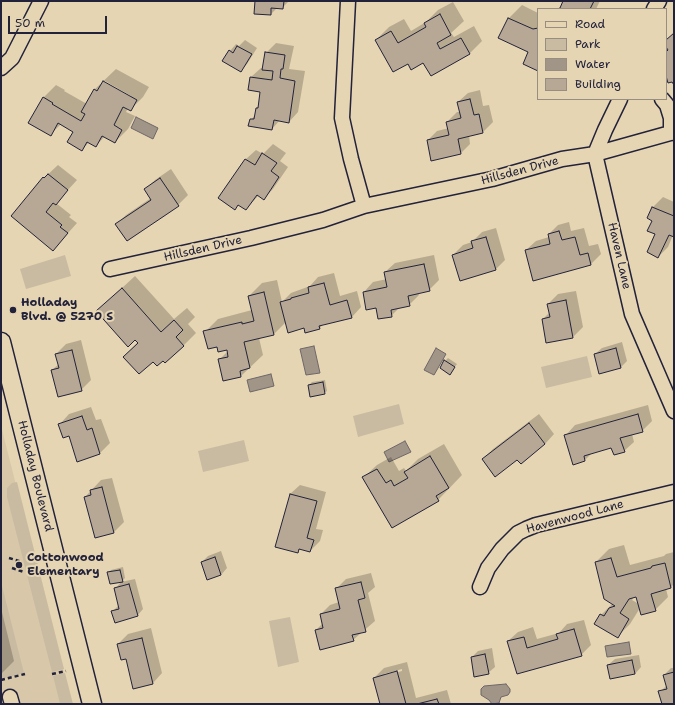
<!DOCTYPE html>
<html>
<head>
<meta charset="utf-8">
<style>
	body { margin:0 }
	#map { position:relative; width:675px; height:705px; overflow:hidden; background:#e6d5b2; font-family:"Shantell Sans",sans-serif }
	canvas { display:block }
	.frame { position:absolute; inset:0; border:2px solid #22223b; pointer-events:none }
	.legend { position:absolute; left:537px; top:8px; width:130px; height:92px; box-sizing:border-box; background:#e6d5b2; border:1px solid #988d82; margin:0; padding:5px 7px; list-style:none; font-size:12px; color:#22223b }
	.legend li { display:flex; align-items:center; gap:8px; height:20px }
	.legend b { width:20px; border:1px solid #988d82 }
	.scale { position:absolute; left:8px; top:16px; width:99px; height:18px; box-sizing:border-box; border:2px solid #22223b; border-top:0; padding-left:5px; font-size:12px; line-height:14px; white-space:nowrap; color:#22223b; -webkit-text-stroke:3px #e6d5b2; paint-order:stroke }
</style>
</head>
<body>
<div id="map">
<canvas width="675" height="705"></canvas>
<div class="frame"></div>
<ul class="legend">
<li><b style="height:5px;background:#e6d5b2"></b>Road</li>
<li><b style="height:11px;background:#c9bba1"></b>Park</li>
<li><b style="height:11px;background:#a09587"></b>Water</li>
<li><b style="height:11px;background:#b6a894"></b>Building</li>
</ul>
<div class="scale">50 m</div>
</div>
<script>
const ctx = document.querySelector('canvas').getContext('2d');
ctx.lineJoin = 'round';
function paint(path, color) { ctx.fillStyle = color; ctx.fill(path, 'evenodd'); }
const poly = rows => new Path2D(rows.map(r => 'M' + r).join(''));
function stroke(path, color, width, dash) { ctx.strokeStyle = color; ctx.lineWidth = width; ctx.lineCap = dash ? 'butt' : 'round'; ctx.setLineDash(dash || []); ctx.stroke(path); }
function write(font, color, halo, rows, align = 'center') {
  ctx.font = font + ' "Shantell Sans",sans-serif'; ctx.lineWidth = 4; ctx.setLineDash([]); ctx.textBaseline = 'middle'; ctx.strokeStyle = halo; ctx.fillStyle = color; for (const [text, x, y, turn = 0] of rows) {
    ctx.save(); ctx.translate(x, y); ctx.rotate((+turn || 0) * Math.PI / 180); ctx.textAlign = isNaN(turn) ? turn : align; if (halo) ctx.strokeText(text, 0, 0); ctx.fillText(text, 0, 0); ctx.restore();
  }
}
paint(poly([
	[1,426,72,704,1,704]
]), '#d8c8a9');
paint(poly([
	[65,255,71,276,26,289,20,269],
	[587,356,592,377,546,388,541,367],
	[399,404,404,424,358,437,353,416],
	[244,440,249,461,203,472,198,451],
	[17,482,64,669,52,672,7,497,7,488,12,483],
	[1,582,24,673,2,679,1,677],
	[290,617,299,662,278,667,269,621],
	[65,673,73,704,60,704,53,676]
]), '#c9bba1');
const water = poly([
	[136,117,158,128,153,139,131,128,136,117],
	[314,346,320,373,306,375,300,349,314,346],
	[436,348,446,354,434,375,424,370,436,348],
	[271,374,274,386,250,392,247,380,271,374],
	[405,441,411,452,389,462,384,452,405,441],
	[629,642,631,654,607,657,605,646,629,642],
	[506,684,510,689,510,692,508,695,501,697,499,703,492,704,489,700,481,695,481,689,484,686,506,684]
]);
paint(water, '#a09587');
stroke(water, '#6e6769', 1);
paint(poly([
	[256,1,289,1,283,7,277,8,271,14],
	[564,1,600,1,596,9,559,9],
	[453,2,464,21,451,33,454,37,474,26,482,41,469,54,423,62,408,63,376,40,389,27,404,19,411,31,426,22,438,10],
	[522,5,538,13,538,69,529,52,500,38,509,18],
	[245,40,257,48,247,64,241,70,230,51,236,44,239,46],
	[276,43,294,46,289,69,305,71,298,112,289,122,280,120,272,129,251,120,255,115,256,108,259,106,261,91,251,77,261,68,264,68,266,53],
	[116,69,149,87,143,97,130,110,128,108,126,112,135,116,128,129,115,142,105,136,96,146,89,142,82,150,74,131,61,124,50,135,43,98,56,85,65,90,64,91,87,104,94,90],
	[105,81,131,96,130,97,104,83],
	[480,90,483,106,489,105,493,122,483,132,469,135,470,144,461,153,428,140,437,131,449,128,447,122,457,112,460,112,458,102,468,93],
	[273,144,286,153,280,161,288,167,273,189,264,198,259,195,246,209,239,204,235,208,220,198,246,159,256,150,263,154],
	[58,165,77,180,56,203,71,215,69,217,77,223,53,250,12,216,44,178],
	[171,169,188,195,178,205,127,240,117,224,126,215,151,198,145,190,155,180],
	[663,197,674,202,674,236,673,235,668,247,658,257,656,233,653,220,648,218,653,207],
	[569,222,571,231,584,228,589,246,598,244,601,254,591,264,526,250,536,241,549,237,549,234,558,225],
	[496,228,505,260,496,269,453,255,463,245,472,242,482,232],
	[434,255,439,280,429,290,418,292,419,295,409,305,400,307,391,316,377,307,364,292,373,282,387,279,385,272,395,263],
	[334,273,340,296,357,291,361,307,352,317,323,324,320,328,305,327,286,322,274,334,259,338,263,355,241,376,219,360,228,351,227,349,217,346,205,332,218,319,252,310,249,296,262,283,277,280,282,302,291,293,310,286,318,277],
	[135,276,174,319,187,308,195,317,188,324,196,333,183,346,163,360,153,360,124,357,138,342,97,311],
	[576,291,583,327,573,337,547,342,543,319,550,312,548,304,558,294],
	[81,340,91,380,81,390,52,370,59,364,56,354,66,344],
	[622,342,627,361,621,367,595,354,602,348],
	[448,358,457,364,450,374,445,361],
	[325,380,327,391,324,393,309,385,312,382],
	[648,405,652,421,642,431,632,434,634,442,624,451,612,447,593,452,585,460,566,435,575,425],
	[91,407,96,420,101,419,110,443,100,453,78,460,69,435,60,424,69,414],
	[539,414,554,434,545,444,518,458,483,459,493,449],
	[444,444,462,475,438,500,364,477,377,465,391,457,399,471,404,468,406,471,418,459],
	[112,478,124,522,114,532,95,537,85,497,101,480],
	[300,485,326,492,316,529,323,530,320,541,310,551,301,548,297,552,290,494],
	[624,545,630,565,664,556,666,554,674,552,674,584,671,587,666,589,668,597,655,610,640,608,630,624,617,637,601,615,612,604,596,562,609,549],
	[637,596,639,604,632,600,634,597],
	[221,551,227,568,221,575,202,562,208,556],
	[123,567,125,578,122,581,108,573,111,570],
	[371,573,375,587,368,593,375,621,353,640,316,630,323,623,321,614,330,605,339,602,336,589,346,579],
	[135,579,143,609,137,616,113,611,119,605,115,589,121,582],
	[1,608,14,661,1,674],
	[584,620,591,645,581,655,518,673,508,641,518,632,533,627,537,639,559,633,567,624],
	[151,628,162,673,153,683,134,687,127,658,118,644,128,634],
	[492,648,495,667,488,673,472,657,478,651],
	[639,655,641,667,635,674,608,665,615,659],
	[407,662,416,698,447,690,451,704,381,704,374,678,384,668],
	[402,669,402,671,384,676,384,674],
	[671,668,674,668,674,703,663,704,660,692,667,685,664,675]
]), '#0003');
const building = poly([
	[255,1,284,1,283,9,271,8,271,15,254,14,255,1],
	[563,1,594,1,590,9,558,9,560,8,563,1],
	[440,14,451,35,437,43,440,49,461,38,470,54,431,76,423,63,411,70,408,64,393,72,375,40,391,31,398,43,426,27,424,23,440,14],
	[508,18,533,29,538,28,538,71,523,64,528,52,498,38,508,18],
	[674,33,674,85,672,82,668,83,666,76,666,52,668,50,666,47,666,40,674,33],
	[237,46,252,54,241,72,222,61,229,50,233,53,237,46],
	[265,52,285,55,283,69,281,69,280,78,295,81,289,123,274,120,272,130,248,126,250,119,254,119,256,108,258,108,260,92,248,90,250,77,272,80,273,71,262,70,265,52],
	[103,81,137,100,131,111,123,107,114,125,122,130,115,143,102,136,96,147,87,142,82,151,67,142,73,132,58,123,51,136,28,123,43,97,53,103,52,104,81,121,85,114,81,112,94,89,97,91,103,81],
	[470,99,474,115,479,114,483,133,458,139,461,154,431,161,427,140,449,135,446,122,461,118,457,102,470,99],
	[262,153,277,163,271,171,279,177,264,200,257,195,246,210,238,205,235,210,218,198,245,159,255,165,262,153],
	[48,174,68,190,56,205,53,203,46,212,62,225,60,227,68,233,53,251,11,216,43,177,44,178,48,174],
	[160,178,179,206,127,241,115,224,151,200,144,189,160,178],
	[652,207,674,216,674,237,669,235,658,258,647,252,655,234,647,231,652,221,647,218,652,207],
	[559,231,562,240,575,237,580,255,588,253,591,265,533,281,525,250,550,244,548,234,559,231],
	[486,237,496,270,460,281,452,255,473,248,471,241,486,237],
	[424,264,430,291,408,296,410,306,391,310,392,317,378,319,376,308,366,310,363,292,387,287,384,272,424,264],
	[324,283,330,305,347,300,352,318,319,326,320,329,305,333,304,328,288,333,280,302,291,299,291,298,309,293,308,287,324,283],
	[122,288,161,332,174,320,183,330,176,337,184,346,165,363,163,361,157,366,153,362,139,374,123,357,138,343,135,340,128,347,96,311,122,288],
	[264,292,274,335,244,342,250,368,240,371,241,377,223,381,218,359,228,357,227,350,218,352,217,347,208,349,203,331,242,322,242,324,254,321,248,296,264,292],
	[566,300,573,338,546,343,542,319,550,317,547,304,566,300],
	[616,348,621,368,599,374,594,354,616,348],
	[72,350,82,391,58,397,51,370,59,368,55,354,72,350],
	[444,360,455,367,450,375,440,368,444,360],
	[323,382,325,394,310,397,308,385,323,382],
	[638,414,643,432,620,438,625,452,614,455,611,448,584,456,585,461,573,465,564,435,638,414],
	[82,416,87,430,92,428,100,454,77,462,69,436,63,438,58,424,82,416],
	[529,423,545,444,521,464,517,460,495,477,482,459,529,423],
	[430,456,449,488,436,496,439,501,392,528,362,477,377,469,386,483,391,480,394,486,408,478,404,472,430,456],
	[102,487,114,533,95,538,84,497,91,495,90,490,102,487],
	[290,494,317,501,307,538,314,540,310,552,299,549,298,553,275,547,290,494],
	[215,557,221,575,207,580,201,562,215,557],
	[611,558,617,577,651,568,652,566,665,563,671,588,651,594,656,611,641,615,636,597,629,599,620,613,629,619,618,638,594,624,600,614,604,616,609,608,615,606,604,599,595,562,611,558],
	[120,570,123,582,110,584,107,572,120,570],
	[361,582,365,598,358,600,366,632,352,635,354,641,320,650,315,630,323,628,320,614,340,609,335,588,361,582],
	[129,584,138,616,115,623,111,611,119,609,114,588,129,584],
	[574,629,582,656,517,674,507,641,524,637,527,648,558,639,556,634,574,629],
	[142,638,153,684,133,689,126,659,121,660,117,644,142,638],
	[485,654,489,674,474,677,471,657,485,654],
	[632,660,635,674,610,679,607,665,632,660],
	[397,671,406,704,380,704,373,678,397,671],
	[674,672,674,704,662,704,658,691,667,689,663,675,674,672],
	[437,699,439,704,417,704,437,699]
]);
paint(building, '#b6a894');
stroke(building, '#22223b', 1);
const minor = poly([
	[348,1,342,118,351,159,364,206],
	[654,9,659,1],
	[1,68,12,58,41,1],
	[620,99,605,130,595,154,632,314,674,411],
	[662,99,667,105,671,118,671,133],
	[110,269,251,238,323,220,364,206,492,179,562,159,595,154,674,132],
	[480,587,488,568,502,549,518,533,526,529,536,525,674,492],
	[10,697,12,704]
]);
const major = poly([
	[1,342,92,704]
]);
stroke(minor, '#22223b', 17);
stroke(major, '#22223b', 21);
stroke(poly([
	[9,558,22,562],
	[12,568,24,572],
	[52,674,66,671],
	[1,680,25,674]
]), '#22223b', 2.5, [4, 3]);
stroke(minor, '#e6d5b2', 14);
stroke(major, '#e6d5b2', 18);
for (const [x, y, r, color] of [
	[13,310,4,"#22223b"],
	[19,565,4,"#22223b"]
]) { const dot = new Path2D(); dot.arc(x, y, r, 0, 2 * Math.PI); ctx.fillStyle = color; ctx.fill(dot); stroke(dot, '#e6d5b2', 1.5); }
write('12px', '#22223b', '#e6d5b2', [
	["Hillsden Drive",520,171,-15],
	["Hillsden Drive",203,249,-13],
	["Haven Lane",619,256,77],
	["Holladay Boulevard",35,476,76],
	["Havenwood Lane",575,517,-15]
]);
write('bold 12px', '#22223b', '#e6d5b2', [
	["Holladay",21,303],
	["Blvd. @ 5270 S",21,317],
	["Cottonwood",27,558],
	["Elementary",27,572]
], 'left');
</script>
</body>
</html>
